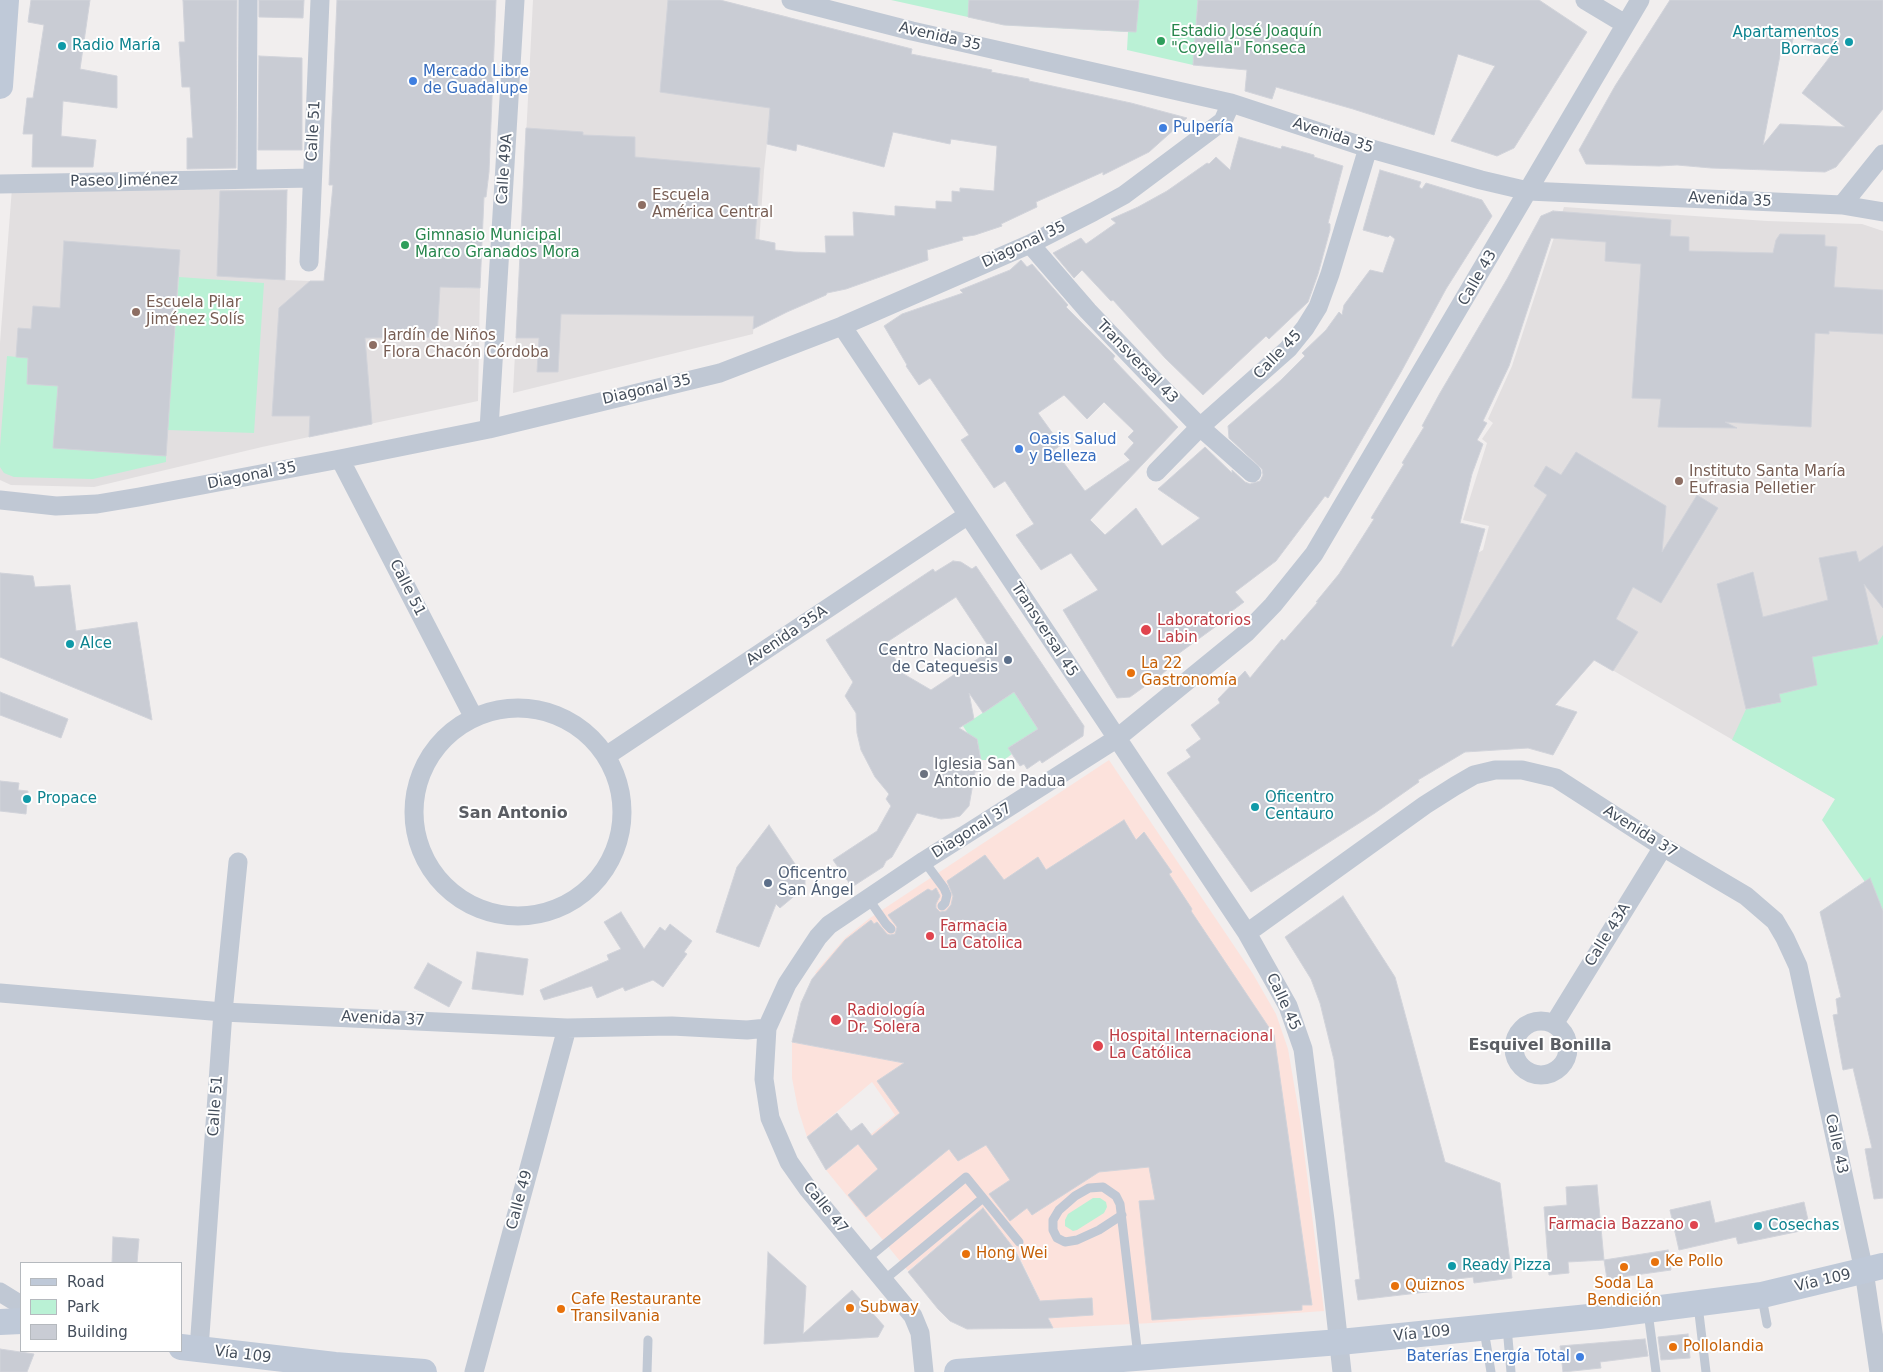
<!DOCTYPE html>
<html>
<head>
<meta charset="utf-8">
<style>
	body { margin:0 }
	#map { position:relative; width:1883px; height:1372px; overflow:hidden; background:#f1eeee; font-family:"DejaVu Sans",sans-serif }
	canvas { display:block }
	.legend { position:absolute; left:20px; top:1262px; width:162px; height:90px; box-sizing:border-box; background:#fff; border:1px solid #b5b9be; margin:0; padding:6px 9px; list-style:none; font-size:15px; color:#454f5c }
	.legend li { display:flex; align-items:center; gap:10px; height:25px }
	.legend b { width:25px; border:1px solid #b5b9be }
</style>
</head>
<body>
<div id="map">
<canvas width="1883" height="1372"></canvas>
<ul class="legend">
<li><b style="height:6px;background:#bfc9d8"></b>Road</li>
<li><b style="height:14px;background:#baf1d5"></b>Park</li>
<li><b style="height:14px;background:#c9ccd4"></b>Building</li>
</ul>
</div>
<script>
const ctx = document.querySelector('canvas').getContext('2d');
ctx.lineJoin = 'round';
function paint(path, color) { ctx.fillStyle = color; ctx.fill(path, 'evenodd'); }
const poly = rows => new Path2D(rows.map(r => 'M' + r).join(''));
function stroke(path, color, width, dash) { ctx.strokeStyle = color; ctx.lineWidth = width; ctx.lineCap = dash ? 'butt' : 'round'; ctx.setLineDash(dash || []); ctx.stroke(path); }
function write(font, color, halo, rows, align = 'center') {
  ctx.font = font + ' "DejaVu Sans",sans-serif'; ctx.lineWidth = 4; ctx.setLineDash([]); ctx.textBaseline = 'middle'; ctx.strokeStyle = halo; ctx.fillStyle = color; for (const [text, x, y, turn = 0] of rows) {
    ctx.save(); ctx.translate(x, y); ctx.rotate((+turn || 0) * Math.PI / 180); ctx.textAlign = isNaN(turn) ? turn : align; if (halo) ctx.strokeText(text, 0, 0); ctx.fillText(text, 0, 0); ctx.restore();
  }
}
paint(poly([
	[533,0,720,0,789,17,779,97,772,97,764,170,753,334,513,393],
	[12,188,287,190,285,280,480,288,478,401,262,447,94,487,11,485,0,480,0,343],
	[1564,207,1767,221,1862,224,1883,231,1883,827,1595,660,1565,693,1418,637,1462,562,1483,550,1489,526,1463,520,1487,443,1482,439,1493,423,1488,419,1512,366]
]), '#e2dfe0');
paint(poly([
	[1109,760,1253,974,1276,1014,1288,1049,1300,1119,1324,1311,1152,1323,1053,1328,1016,1250,981,1210,908,1271,826,1170,895,1115,872,1082,807,1137,798,1109,792,1078,792,1042,904,1063,910,1036,815,973,845,938,870,918]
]), '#fce2dc');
paint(poly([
	[891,0,1198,0,1193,65,1127,50,1128,32,1004,25],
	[179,277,264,283,254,433,168,430],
	[7,356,28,358,27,384,58,386,54,448,166,456,166,462,93,479,14,477,4,473,0,467,0,447],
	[1883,635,1883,959,1835,970,1820,912,1865,882,1822,820,1835,799,1732,740,1746,709,1781,702,1779,694,1812,657,1877,644],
	[1014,692,1038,729,1008,748,1012,754,1004,760,981,760,977,739,968,734,963,726],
	[1093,1198,1100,1198,1106,1202,1107,1207,1104,1213,1077,1230,1073,1231,1065,1226,1065,1220,1068,1214]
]), '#baf1d5');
const building = poly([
	[31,0,90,0,80,69,117,76,117,108,63,101,61,136,96,140,93,167,32,167,33,134,23,134,27,98,33,98,44,25,28,22,31,0],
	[183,0,237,0,236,168,187,169,187,138,193,138,190,87,182,87,179,42,185,42,183,0],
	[259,0,304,0,303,18,259,17,259,0],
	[337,0,496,0,489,172,486,197,484,197,480,288,440,287,437,337,365,338,372,424,309,437,310,416,272,416,279,308,310,281,324,281,333,185,329,185,337,0],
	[668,0,720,0,912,49,911,54,992,70,991,72,1029,79,1029,81,1131,103,1187,118,1149,152,1103,175,1103,172,1036,202,1037,207,1001,224,1002,226,975,235,962,237,963,240,927,250,928,260,846,289,827,293,826,295,787,312,753,329,754,316,561,314,558,372,537,372,539,338,516,338,526,128,583,132,583,135,635,137,635,157,760,168,755,239,775,243,775,250,794,252,826,253,825,236,854,236,853,212,895,216,895,206,936,209,936,201,952,202,952,191,960,192,960,188,994,191,997,146,951,139,950,144,893,132,884,167,797,144,796,151,767,144,770,108,660,92,668,0],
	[969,0,1139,0,1136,32,1004,25,968,17,969,0],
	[1198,0,1539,0,1587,32,1514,148,1497,156,1451,141,1495,66,1458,54,1434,135,1353,109,1276,87,1272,99,1245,91,1247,70,1193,65,1198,0],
	[1670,0,1883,0,1883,109,1836,167,1825,172,1711,168,1677,165,1659,166,1586,164,1579,150,1615,86,1670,0],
	[1794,36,1836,49,1802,93,1845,127,1780,124,1763,145,1781,50,1790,50,1794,36],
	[259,56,302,58,302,150,258,150,259,56],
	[1239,137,1281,149,1282,146,1314,155,1314,157,1343,166,1328,223,1330,224,1330,230,1318,274,1308,302,1269,339,1266,336,1203,395,1165,358,1113,300,1111,301,1082,270,1074,278,1053,253,1081,238,1086,244,1116,223,1111,219,1138,207,1167,191,1207,163,1209,164,1216,157,1230,170,1239,137],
	[1380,170,1421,182,1419,187,1422,189,1426,183,1482,200,1492,216,1446,289,1401,372,1328,498,1325,496,1276,561,1235,592,1244,602,1224,617,1226,619,1178,654,1181,658,1162,674,1130,697,1117,698,1063,610,1098,590,1071,553,1041,570,1016,535,1034,524,1005,481,994,488,961,440,969,435,930,378,919,385,906,366,907,365,884,326,902,314,963,293,960,290,1010,270,1021,260,1027,267,1032,264,1068,305,1066,307,1115,356,1113,359,1178,427,1090,520,1105,535,1136,508,1162,546,1200,518,1158,489,1205,447,1232,473,1232,470,1245,482,1250,484,1260,481,1263,475,1262,469,1229,438,1228,426,1281,380,1305,356,1302,353,1326,330,1339,312,1342,315,1344,305,1370,270,1383,273,1395,239,1390,235,1388,237,1363,230,1380,170],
	[1064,395,1087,419,1104,402,1134,431,1128,437,1134,443,1124,454,1130,460,1085,491,1054,450,1061,445,1038,413,1064,395],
	[287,190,285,280,217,276,220,191,287,190],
	[1553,211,1671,220,1670,236,1689,237,1689,251,1773,253,1776,240,1780,234,1825,235,1825,246,1837,247,1834,287,1883,290,1883,334,1829,331,1829,334,1815,333,1811,427,1725,422,1737,428,1658,427,1661,399,1632,398,1641,264,1605,261,1606,242,1551,238,1509,366,1483,421,1487,423,1477,440,1483,444,1472,474,1460,523,1485,529,1451,646,1453,647,1547,495,1534,486,1546,466,1561,475,1576,452,1666,506,1662,552,1697,495,1718,508,1661,603,1633,587,1616,619,1638,632,1613,671,1594,660,1555,705,1577,712,1553,755,1528,748,1465,752,1418,780,1419,782,1375,813,1251,892,1167,773,1191,757,1186,750,1201,739,1191,725,1220,703,1218,699,1245,671,1250,678,1282,639,1284,641,1318,602,1316,602,1339,574,1374,519,1371,518,1404,464,1402,463,1424,427,1422,426,1440,393,1507,279,1541,216,1553,211],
	[64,241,180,250,166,456,53,448,58,386,27,384,28,358,16,357,18,328,31,329,33,306,60,308,64,241],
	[1883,546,1883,608,1864,584,1878,644,1812,657,1817,685,1779,694,1781,702,1746,709,1717,584,1753,572,1763,617,1828,600,1819,558,1856,551,1859,562,1883,546],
	[953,561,961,562,972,569,976,566,1084,726,1083,736,1042,763,1040,760,1027,769,1024,764,1020,766,1008,748,1038,729,1014,692,983,713,969,693,974,719,959,728,977,739,983,771,975,772,969,806,960,816,951,818,941,819,917,813,892,857,886,861,883,867,852,887,833,860,877,831,891,806,886,799,889,794,875,777,861,750,857,733,856,713,845,696,853,682,826,640,933,569,935,572,953,561],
	[956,597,991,650,931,690,902,673,887,642,956,597],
	[0,573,33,576,35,587,70,585,76,631,137,622,152,720,0,657,0,573],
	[0,692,68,719,61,738,0,715,0,692],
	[0,781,19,783,18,790,28,791,26,814,0,811,0,781],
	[1124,820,1136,840,1144,832,1172,872,1169,874,1192,909,1191,911,1274,1035,1312,1305,1302,1305,1302,1310,1152,1320,1139,1201,1155,1200,1149,1167,1099,1172,1032,1215,1027,1208,1010,1221,989,1194,1010,1180,986,1145,958,1161,949,1149,866,1217,848,1195,878,1169,858,1144,826,1170,807,1137,837,1113,851,1131,862,1123,872,1136,900,1113,877,1081,904,1063,792,1042,801,1003,812,979,845,940,871,920,874,924,877,922,887,934,890,935,895,934,897,927,888,915,928,889,932,891,936,888,940,896,936,904,936,908,940,912,946,911,951,905,953,896,947,881,985,855,1004,880,1038,857,1046,870,1124,820],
	[769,825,805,879,805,887,780,908,776,904,759,947,716,932,737,867,769,825],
	[1870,878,1883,911,1883,1198,1874,1199,1865,1149,1872,1148,1853,1068,1843,1070,1833,1015,1838,1014,1836,999,1841,997,1820,912,1870,878],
	[1343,896,1395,977,1445,1162,1500,1183,1512,1278,1474,1283,1473,1277,1433,1282,1435,1291,1358,1300,1355,1280,1360,1279,1334,1060,1320,1003,1311,979,1285,937,1343,896],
	[621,912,644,949,660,927,665,931,670,924,692,941,684,952,687,954,663,987,653,980,625,991,623,987,597,998,592,986,544,1000,540,990,609,960,607,955,621,949,604,922,621,912],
	[477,952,528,959,523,995,472,989,477,952],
	[428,963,462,982,449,1007,414,988,428,963],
	[1597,1185,1604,1260,1568,1262,1569,1273,1549,1275,1544,1207,1567,1205,1566,1187,1597,1185],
	[1710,1201,1715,1223,1804,1202,1810,1229,1738,1244,1736,1237,1679,1250,1670,1210,1710,1201],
	[983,1208,1015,1250,1040,1301,1092,1298,1093,1315,1048,1318,1053,1328,967,1329,950,1321,938,1309,908,1272,983,1208],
	[113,1237,139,1239,137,1263,112,1263,113,1237],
	[1668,1250,1671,1270,1607,1279,1604,1260,1668,1250],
	[768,1252,806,1286,803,1334,852,1290,884,1326,878,1337,764,1344,768,1252],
	[1688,1334,1690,1358,1661,1360,1658,1337,1688,1334],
	[1645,1339,1648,1356,1600,1362,1601,1368,1563,1372,1560,1346,1645,1339],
	[0,1349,34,1354,27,1372,0,1372,0,1349]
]);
paint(building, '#c9ccd4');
stroke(building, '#d1d3da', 1);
stroke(poly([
	[924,861,944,888,947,895,945,903,942,906],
	[868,898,886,924,891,929],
	[1122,1215,1099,1230,1077,1240,1065,1242,1057,1238,1053,1230,1053,1220,1059,1210,1075,1196,1089,1188,1103,1187,1116,1196,1120,1204,1138,1356],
	[867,1259,966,1177,1019,1242],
	[884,1280,983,1198],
	[1762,1298,1767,1324],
	[1698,1305,1706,1372],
	[1648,1312,1656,1372],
	[1507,1327,1511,1372],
	[1484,1330,1491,1372],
	[647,1372,648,1340]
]), '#c0c8d4', 9);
stroke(poly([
	[791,0,912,31,1231,103,1368,148,1481,180,1528,191,1842,205,1883,212],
	[1585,0,1625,24],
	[247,179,248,0],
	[0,184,312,178],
	[1842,205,1883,154],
	[1030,244,1088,311,1154,380,1200,427,1252,473],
	[309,262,320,0],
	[842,326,1247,933],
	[489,429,515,0],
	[340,459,473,716],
	[1156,472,1200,427,1288,349,1305,328,1318,307,1330,274,1368,148],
	[0,500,56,506,97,504,139,497,340,459,489,429,720,373,842,326,1030,244,1093,212,1124,195,1223,121,1231,103],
	'414 812a104 104 0 1 1 208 0a104 104 0 1 1-208 0Z',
	[606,756,968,515],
	[0,993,223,1012,567,1028,672,1026,747,1030,767,1028],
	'1514 1048a27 27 0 1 1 54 0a27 27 0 1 1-54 0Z',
	[1554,1024,1663,847],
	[0,1292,21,1305],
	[199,1349,223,1012,238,862],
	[474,1372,567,1028],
	[924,1372,920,1333,913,1316,808,1189,789,1162,770,1118,764,1079,767,1028,787,984,818,937,829,925,924,861,1116,739,1246,633,1273,605,1314,554,1640,0],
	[1342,1372,1325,1220,1303,1049,1288,1006,1247,933,1425,805,1455,786,1474,775,1495,770,1522,770,1556,778,1663,847,1746,896,1775,921,1785,938,1798,966,1864,1271,1879,1372]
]), '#c0c8d4', 19);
stroke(poly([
	[0,86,6,0],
	[0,1322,21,1321],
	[181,1347,335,1365,424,1372],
	[957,1372,1340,1342,1599,1316,1762,1295,1883,1266]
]), '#bfc9d8', 26);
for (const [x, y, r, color] of [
	[1161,41,5,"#2e9e5b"],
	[1849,42,5,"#0f9aa8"],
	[62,46,5,"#0f9aa8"],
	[413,81,5,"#3f7fe0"],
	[1163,128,5,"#3f7fe0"],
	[642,205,5,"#8d6e63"],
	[405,245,5,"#2e9e5b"],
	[136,312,5,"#8d6e63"],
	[373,345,5,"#8d6e63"],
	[1019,449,5,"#3f7fe0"],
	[1679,481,5,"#8d6e63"],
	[1146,630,6,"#e0444e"],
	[70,644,5,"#0f9aa8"],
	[1008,660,5,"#5c6f8a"],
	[1131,673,5,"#e8710a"],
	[924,774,5,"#6b7280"],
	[27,799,5,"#0f9aa8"],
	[1255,807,5,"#0f9aa8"],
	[768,883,5,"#5c6f8a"],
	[930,936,5,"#e0444e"],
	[836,1020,6,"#e0444e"],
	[1098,1046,6,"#e0444e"],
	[1694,1225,5,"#e0444e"],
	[1758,1226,5,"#0f9aa8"],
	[966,1254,5,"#e8710a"],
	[1655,1262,5,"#e8710a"],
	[1452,1266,5,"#0f9aa8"],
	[1624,1267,5,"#e8710a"],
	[1395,1286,5,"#e8710a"],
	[850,1308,5,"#e8710a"],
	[561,1309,5,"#e8710a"],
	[1673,1347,5,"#e8710a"],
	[1580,1357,5,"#3f7fe0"]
]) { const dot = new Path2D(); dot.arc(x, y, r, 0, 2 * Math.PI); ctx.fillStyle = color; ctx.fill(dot); stroke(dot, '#fff', 2); }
write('15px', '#27864d', '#fff', [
	["Estadio José Joaquín",1171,32],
	["\"Coyella\" Fonseca",1171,49],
	["Gimnasio Municipal",415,236],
	["Marco Granados Mora",415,253]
], 'left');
write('15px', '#0d838f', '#fff', [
	["Apartamentos",1839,33,"right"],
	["Borracé",1839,50,"right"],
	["Radio María",72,46],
	["Alce",80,644],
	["Oficentro",1265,798],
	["Centauro",1265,815],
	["Propace",37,799],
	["Cosechas",1768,1226],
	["Ready Pizza",1462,1266]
], 'left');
write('15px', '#454f5c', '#fff', [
	["Avenida 35",940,37,13],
	["Calle 51",314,131,-87],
	["Avenida 35",1333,136,18],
	["Calle 49A",505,169,-86],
	["Paseo Jiménez",124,181,-1],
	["Avenida 35",1730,200,3],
	["Diagonal 35",1024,245,-25],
	["Calle 43",1478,278,-60],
	["Calle 45",1278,355,-46],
	["Transversal 43",1137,362,46],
	["Diagonal 35",647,390,-13],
	["Diagonal 35",252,476,-11],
	["Calle 51",407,588,63],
	["Transversal 45",1044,630,57],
	["Avenida 35A",787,636,-34],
	["Diagonal 37",972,831,-32],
	["Avenida 37",1640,832,32],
	["Calle 43A",1608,935,-58],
	["Calle 45",1283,1002,65],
	["Avenida 37",383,1019,3],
	["Calle 51",216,1106,-86],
	["Calle 43",1836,1144,78],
	["Calle 49",520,1200,-75],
	["Calle 47",825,1208,51],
	["Vía 109",1823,1281,-13],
	["Vía 109",1422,1334,-6],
	["Vía 109",243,1355,7]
]);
write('15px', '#366cbe', '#fff', [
	["Mercado Libre",423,72],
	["de Guadalupe",423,89],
	["Pulpería",1173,128],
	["Oasis Salud",1029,440],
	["y Belleza",1029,457],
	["Baterías Energía Total",1570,1357,"right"]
], 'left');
write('15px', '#785e54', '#fff', [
	["Escuela",652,196],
	["América Central",652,213],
	["Escuela Pilar",146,303],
	["Jiménez Solís",146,320],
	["Jardín de Niños",383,336],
	["Flora Chacón Córdoba",383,353],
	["Instituto Santa María",1689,472],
	["Eufrasia Pelletier",1689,489]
], 'left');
write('15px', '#be3a42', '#fff', [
	["Laboratorios",1157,621],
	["Labin",1157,638],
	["Farmacia",940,927],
	["La Catolica",940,944],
	["Radiología",847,1011],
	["Dr. Solera",847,1028],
	["Hospital Internacional",1109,1037],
	["La Católica",1109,1054],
	["Farmacia Bazzano",1684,1225,"right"]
], 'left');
write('15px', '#4e5e75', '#fff', [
	["Centro Nacional",998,651],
	["de Catequesis",998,668],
	["Oficentro",778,874,"left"],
	["San Ángel",778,891,"left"]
], 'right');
write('15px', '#c56008', '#fff', [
	["La 22",1141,664],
	["Gastronomía",1141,681],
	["Hong Wei",976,1254],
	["Ke Pollo",1665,1262],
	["Soda La",1624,1284,"center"],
	["Bendición",1624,1301,"center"],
	["Quiznos",1405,1286],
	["Cafe Restaurante",571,1300],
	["Transilvania",571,1317],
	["Subway",860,1308],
	["Pollolandia",1683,1347]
], 'left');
write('15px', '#5b616d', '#fff', [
	["Iglesia San",934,765],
	["Antonio de Padua",934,782]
], 'left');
write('bold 16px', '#5a5d63', '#fff', [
	["San Antonio",513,814],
	["Esquivel Bonilla",1540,1046]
]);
</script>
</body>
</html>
